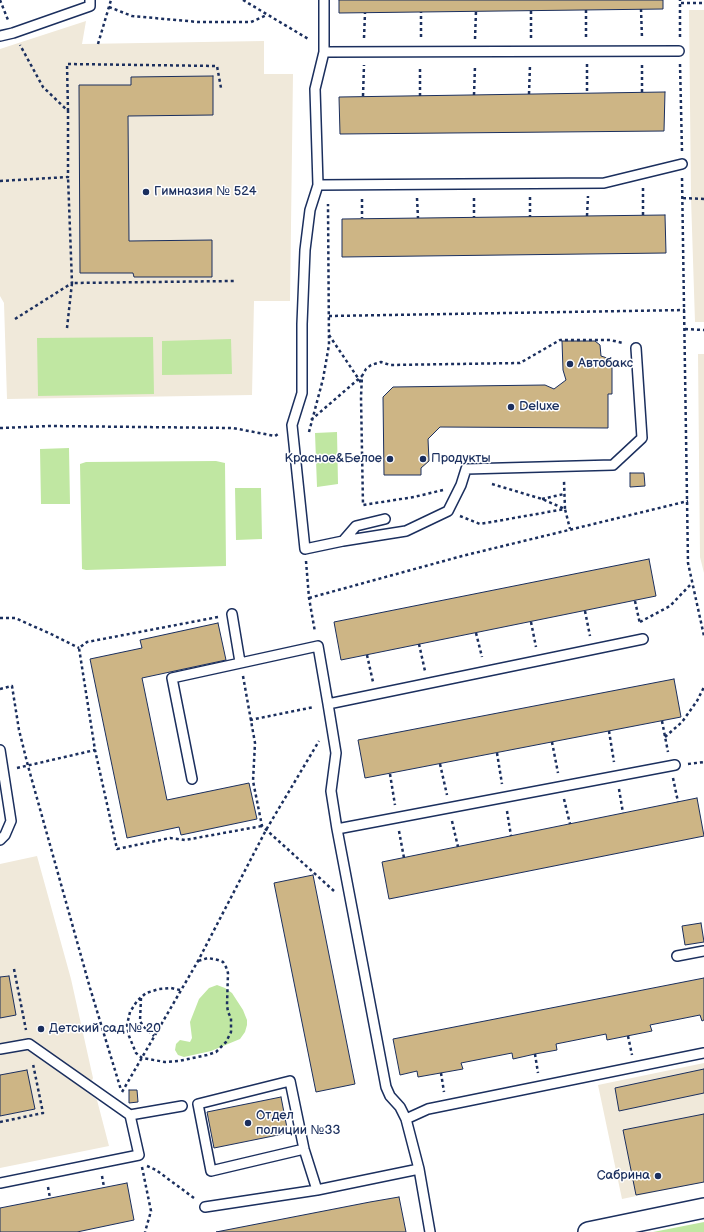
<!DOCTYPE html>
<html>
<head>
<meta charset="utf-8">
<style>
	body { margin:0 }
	canvas { display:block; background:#fff }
</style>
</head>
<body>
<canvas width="704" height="1232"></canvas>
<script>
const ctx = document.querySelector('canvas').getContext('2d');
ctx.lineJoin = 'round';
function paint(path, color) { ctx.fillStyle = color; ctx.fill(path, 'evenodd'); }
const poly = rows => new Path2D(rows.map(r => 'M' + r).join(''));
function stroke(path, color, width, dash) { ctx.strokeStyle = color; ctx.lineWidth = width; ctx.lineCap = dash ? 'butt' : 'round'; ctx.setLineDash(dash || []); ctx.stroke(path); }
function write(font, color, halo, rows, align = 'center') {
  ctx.font = font + ' "Balsamiq Sans",sans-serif'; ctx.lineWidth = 3; ctx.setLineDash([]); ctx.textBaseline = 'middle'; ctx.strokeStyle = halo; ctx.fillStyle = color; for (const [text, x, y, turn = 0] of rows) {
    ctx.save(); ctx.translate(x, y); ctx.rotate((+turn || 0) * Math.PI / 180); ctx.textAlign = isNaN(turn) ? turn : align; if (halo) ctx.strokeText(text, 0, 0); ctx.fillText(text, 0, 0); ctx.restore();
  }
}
paint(poly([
	[689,10,704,10,704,322,695,322,691,198],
	[86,21,82,44,264,41,264,74,293,74,290,301,254,301,252,395,7,399,4,303,0,296,0,49],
	[698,354,704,354,704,573,700,557],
	[37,856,71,979,93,1078,87,1092,97,1100,109,1146,0,1168,0,864],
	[704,1063,704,1182,622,1199,598,1085]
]), '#f0e9da');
paint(poly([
	[153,337,154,394,38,396,37,338],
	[231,339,232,374,162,375,162,341],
	[337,432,338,484,317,487,315,433],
	[69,448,70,504,41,504,40,449],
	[216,461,225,463,226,566,86,570,82,569,80,464,86,462],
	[235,488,261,488,262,539,236,540],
	[217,985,225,988,232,993,243,1010,247,1020,247,1025,245,1032,240,1039,211,1051,184,1057,178,1055,175,1050,176,1044,180,1040,190,1042,192,1038,190,1022,199,999,209,988],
	[704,1222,704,1232,653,1232]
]), '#c0e7a2');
const building = poly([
	[339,0,663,0,663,9,339,13,339,0],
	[213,76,213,115,128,116,129,241,212,240,212,277,134,277,133,273,80,273,79,85,131,85,131,77,213,76],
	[665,92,664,131,340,134,339,97,665,92],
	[665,215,666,253,342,257,342,219,665,215],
	[562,341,595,341,600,345,601,356,607,358,612,365,612,394,608,394,608,428,440,427,428,439,429,461,421,468,421,475,384,475,383,397,393,387,545,385,554,389,566,380,563,370,562,341],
	[630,473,644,473,645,486,630,487,630,473],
	[649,559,656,596,341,660,334,622,649,559],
	[218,623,226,660,142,678,167,800,249,783,257,819,181,835,179,827,127,838,90,659,142,648,140,640,218,623],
	[674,679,681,717,365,778,358,740,674,679],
	[697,798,704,836,389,899,382,862,697,798],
	[313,875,355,1084,316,1092,274,883,313,875],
	[701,923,704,942,685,945,682,926,701,923],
	[9,976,16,1015,0,1018,0,977,9,976],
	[704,978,704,1020,702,1021,700,1015,650,1025,652,1031,607,1040,606,1034,556,1044,557,1050,535,1054,513,1059,512,1053,461,1063,463,1069,418,1077,417,1071,400,1075,393,1039,704,978],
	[704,1069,704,1093,619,1111,615,1088,704,1069],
	[27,1070,35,1109,0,1116,0,1075,27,1070],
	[129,1090,137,1090,138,1102,129,1103,129,1090],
	[281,1097,288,1133,214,1148,207,1112,281,1097],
	[704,1114,704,1182,636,1195,623,1130,704,1114],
	[127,1183,134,1220,77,1232,0,1232,0,1208,127,1183],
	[399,1197,406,1232,216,1232,370,1202,399,1197]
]);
paint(building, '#cdb585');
stroke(building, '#1b2f5e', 1);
const lane = poly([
	[324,0,324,52,315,89,318,185,310,210,305,250,302,324,302,393,292,425,305,549,343,541,406,531,448,511,461,485,466,469,613,465,642,438,636,348],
	[0,36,13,33,90,6,90,0],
	[324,52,679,51],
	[318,185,604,183,682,164],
	[343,541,356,526,385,519],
	[232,614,240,662],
	[0,750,11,821,5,835,0,840],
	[192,779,172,678,318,646,328,704],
	[337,829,675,765],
	[677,956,704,951],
	[0,1049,29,1044,130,1115],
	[406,1119,428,1109,704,1053],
	[304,1149,211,1171,198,1104,290,1081,304,1149,317,1190],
	[0,1183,139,1155,130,1115,182,1106],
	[205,1207,317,1190,419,1169],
	[430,1232,419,1169,406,1119,400,1107,390,1096,386,1087,337,829,331,791,336,753,328,704,643,639]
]);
const street = poly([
	[588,1232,704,1208]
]);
stroke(lane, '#1b2f5e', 12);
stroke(street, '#1b2f5e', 22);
stroke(poly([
	[0,0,8,20],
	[243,0,310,40],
	[681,3,704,3],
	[109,7,132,16,198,22,251,22,267,15],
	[641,9,642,38],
	[586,10,586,37],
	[421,37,421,12],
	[680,37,680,0],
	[364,38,365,13],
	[531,38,531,10],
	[475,39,476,11],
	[98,44,111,0],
	[587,64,587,94],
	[680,64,682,151],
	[642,65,642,93],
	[529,94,530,65],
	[474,95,475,66],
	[363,96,364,65],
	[420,96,420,66],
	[68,111,67,64,217,66,221,88],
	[682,178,688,563,704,636],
	[0,181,68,177,68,111,43,87,20,45],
	[643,188,643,215],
	[530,197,530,217],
	[417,198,418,218],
	[474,198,474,217],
	[683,198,704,199],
	[362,199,362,218],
	[587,216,588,196],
	[329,316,685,310],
	[15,319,72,283,68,177],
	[67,328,72,283,234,281],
	[685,329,704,330],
	[329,335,362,384],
	[311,420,362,376],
	[0,428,50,426,233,428,275,436,278,434],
	[309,432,323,379,329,345,328,204],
	[492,484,542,499,565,509,570,529],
	[443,490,414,497,363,505,361,397,362,376,366,369,371,365,381,362,390,365,520,363,560,340,610,340,623,343],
	[542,499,564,494],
	[460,516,480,524,565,509,564,481],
	[306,561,309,598,315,632],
	[309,598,462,556,688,501],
	[635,601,640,624],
	[585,611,590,636],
	[218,617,87,642,79,648,95,750,117,849,170,838,185,840,262,826],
	[0,618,15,618,51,634,79,648],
	[531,622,536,647],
	[640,622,670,606,692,583],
	[476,633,482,657],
	[419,644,425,671],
	[367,655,373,682],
	[243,676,255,743,253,781,262,826,334,891],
	[0,689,12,686,19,730,28,766,90,988,121,1090],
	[250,720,314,707],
	[662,721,668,752],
	[609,731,614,762],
	[665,737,682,722,697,701,704,687],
	[552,742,558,773],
	[497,753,502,784],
	[440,764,447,795],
	[688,764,704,762],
	[17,768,95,750],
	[390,774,395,805],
	[673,778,678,802],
	[619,789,623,813],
	[564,799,570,824],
	[507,811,511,836],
	[452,821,458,847],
	[399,831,404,858],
	[14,969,26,1030],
	[180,990,171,988,159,989,146,993,137,1001,130,1012,127,1025,129,1036,136,1053,142,1058,165,1062,179,1061,207,1055,216,1052,226,1042,231,1032,231,1018,228,1012,227,1005,228,973,226,967,223,962,218,960,208,958,198,961],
	[141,998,140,1021,143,1026,154,1036],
	[628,1036,632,1055],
	[535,1054,538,1073],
	[441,1073,444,1092],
	[122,1092,198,961,266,830,319,741],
	[0,1122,43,1113,33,1064],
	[147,1166,156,1170,194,1198],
	[142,1167,151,1211,145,1232],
	[102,1176,104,1187],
	[48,1187,50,1198]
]), '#1b2f5e', 2.5, [3, 3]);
stroke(lane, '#fff', 9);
stroke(street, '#fff', 19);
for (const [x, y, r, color] of [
	[146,192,4,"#1b2f5e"],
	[570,364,4,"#1b2f5e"],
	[511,407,4,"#1b2f5e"],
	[390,459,4,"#1b2f5e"],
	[423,459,4,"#1b2f5e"],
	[41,1029,4,"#1b2f5e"],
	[248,1123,4,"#1b2f5e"],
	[658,1176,4,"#1b2f5e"]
]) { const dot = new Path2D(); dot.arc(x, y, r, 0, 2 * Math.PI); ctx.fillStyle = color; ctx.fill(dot); stroke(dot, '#fff', 1.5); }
write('13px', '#1b2f5e', '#fff', [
	["Гимназия № 524",154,192],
	["Автобакс",578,364],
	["Deluxe",519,407],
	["Красное&Белое",382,459,"right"],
	["Продукты",431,459],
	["Детский сад № 20",49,1029],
	["Отдел",256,1116],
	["полиции №33",256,1131],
	["Сабрина",650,1176,"right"]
], 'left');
</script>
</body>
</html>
